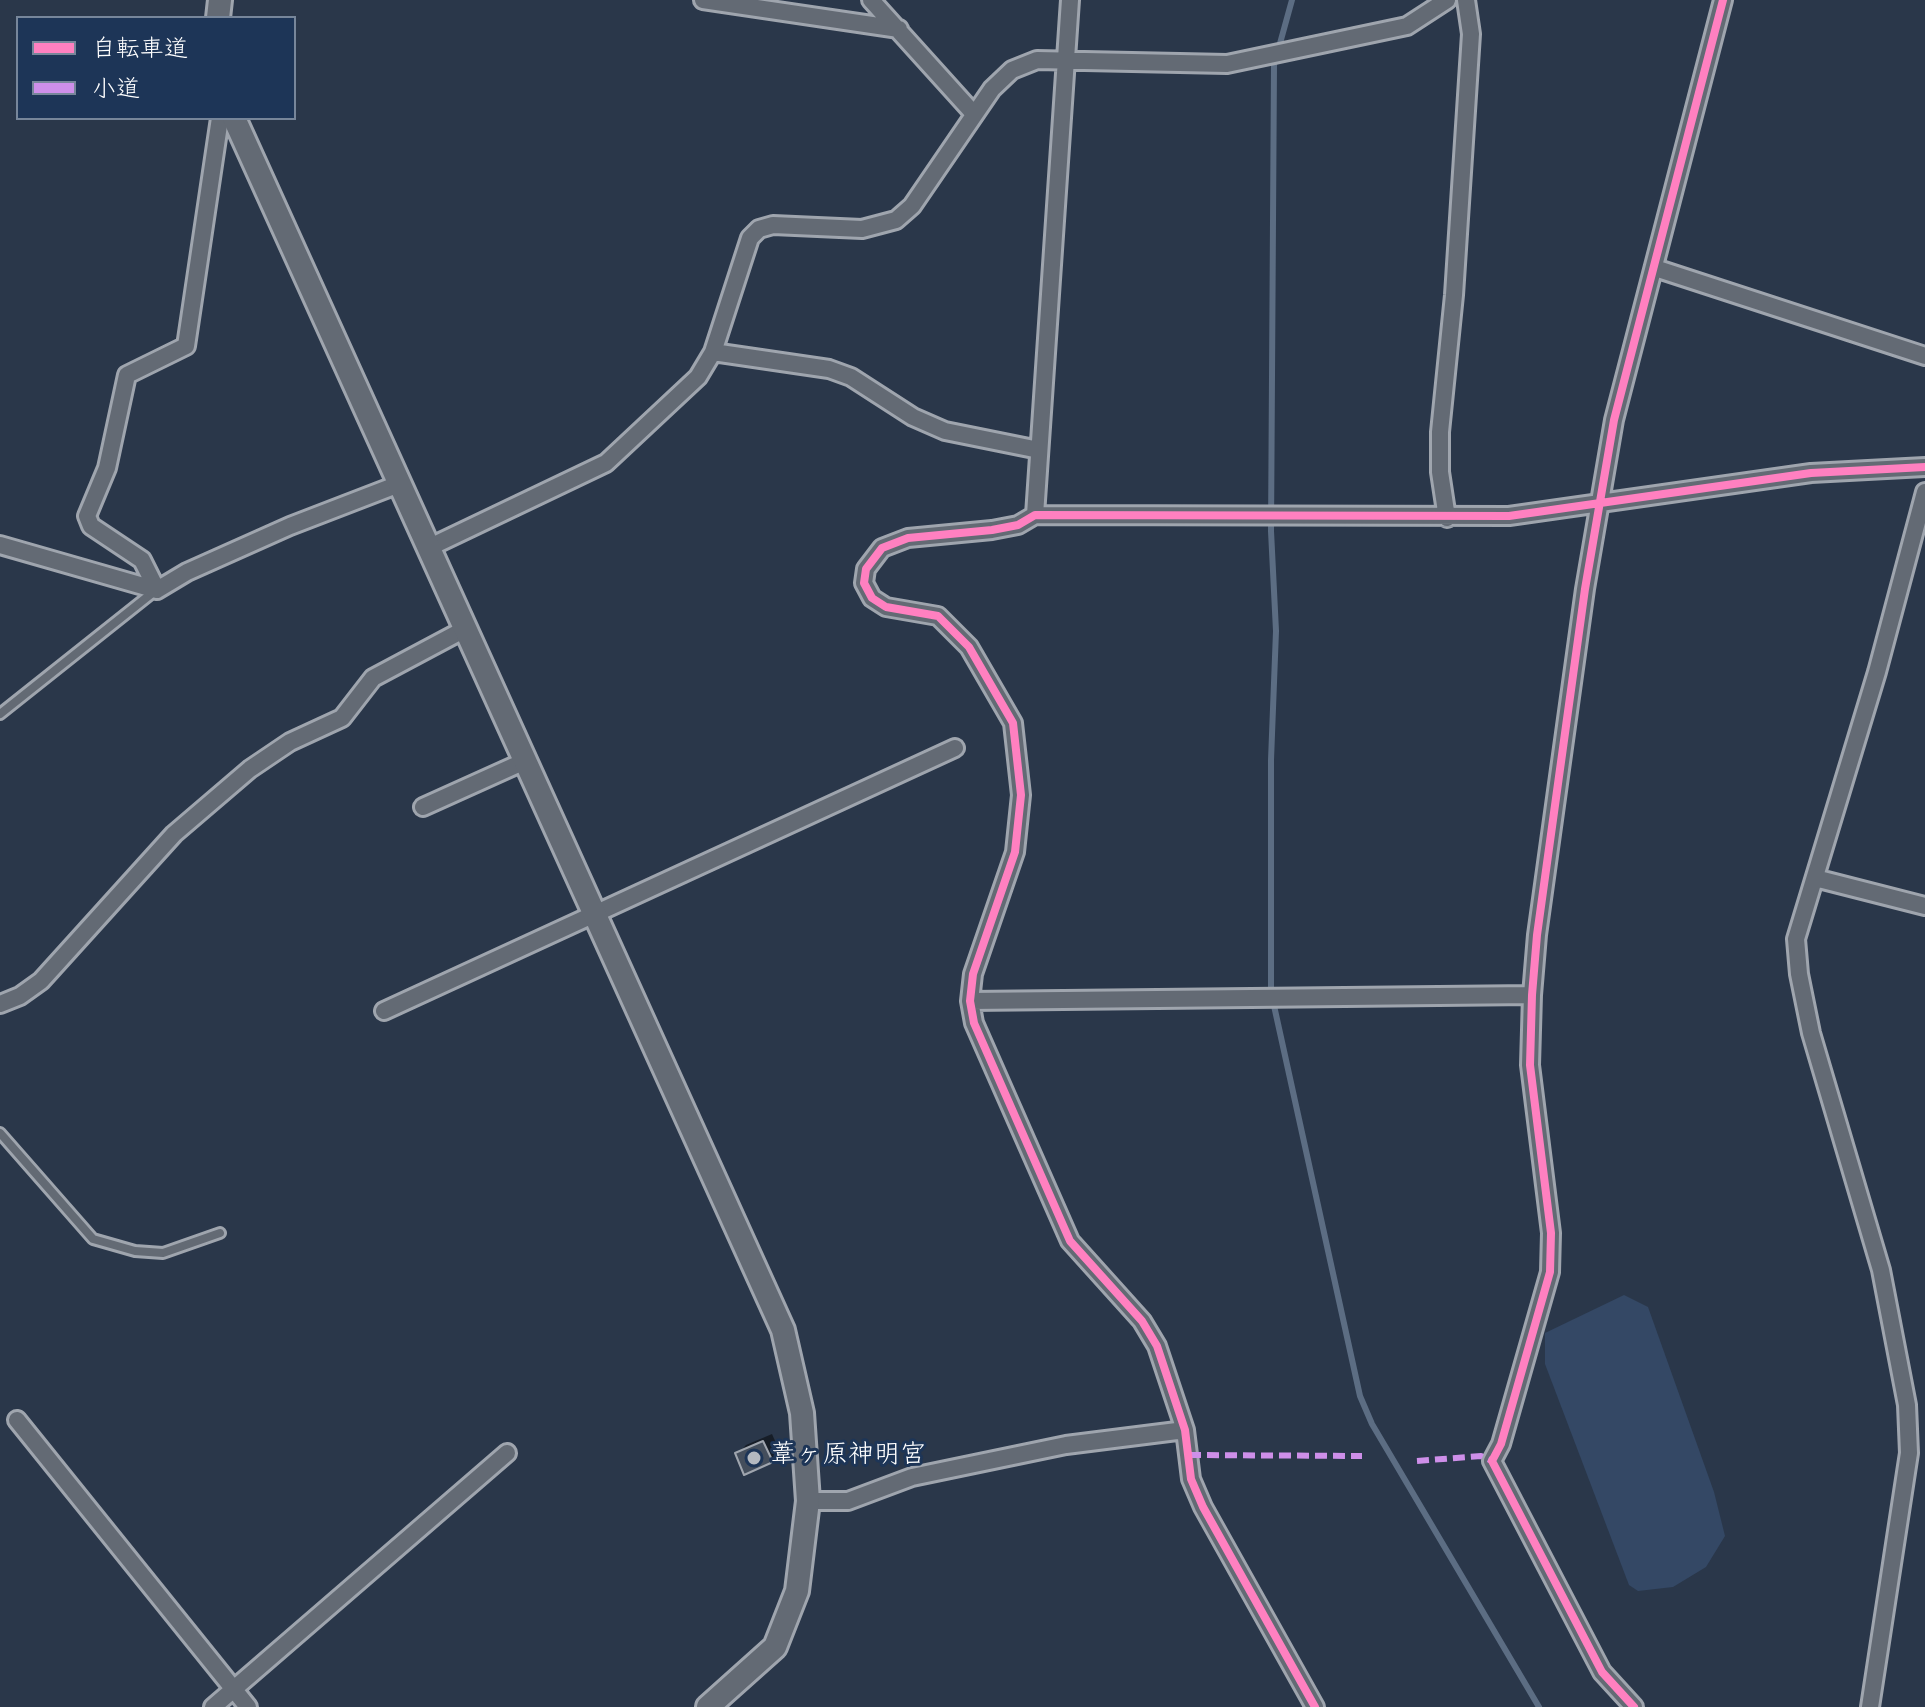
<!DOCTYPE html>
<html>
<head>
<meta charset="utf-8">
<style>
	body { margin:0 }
	#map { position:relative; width:1925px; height:1707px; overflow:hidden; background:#2a374a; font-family:"Indie Flower","Klee One",sans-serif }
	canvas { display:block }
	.legend { position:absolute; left:16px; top:16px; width:280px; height:104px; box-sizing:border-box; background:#1d3557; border:2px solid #77869a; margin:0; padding:10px 14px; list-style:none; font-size:24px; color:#fff }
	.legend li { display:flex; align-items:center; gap:16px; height:40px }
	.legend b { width:40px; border:2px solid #77869a }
</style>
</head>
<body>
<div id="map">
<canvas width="1925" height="1707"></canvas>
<ul class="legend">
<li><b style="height:10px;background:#ff80c0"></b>自転車道</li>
<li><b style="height:10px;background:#ce8fe9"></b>小道</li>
</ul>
</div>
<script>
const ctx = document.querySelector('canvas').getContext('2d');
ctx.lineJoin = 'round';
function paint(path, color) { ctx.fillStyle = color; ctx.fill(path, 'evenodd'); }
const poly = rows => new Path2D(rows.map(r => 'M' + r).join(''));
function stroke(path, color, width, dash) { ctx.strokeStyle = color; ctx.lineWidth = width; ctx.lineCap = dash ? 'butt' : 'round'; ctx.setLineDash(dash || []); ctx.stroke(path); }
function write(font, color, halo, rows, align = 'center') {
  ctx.font = font + ' "Indie Flower","Klee One",sans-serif'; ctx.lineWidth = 6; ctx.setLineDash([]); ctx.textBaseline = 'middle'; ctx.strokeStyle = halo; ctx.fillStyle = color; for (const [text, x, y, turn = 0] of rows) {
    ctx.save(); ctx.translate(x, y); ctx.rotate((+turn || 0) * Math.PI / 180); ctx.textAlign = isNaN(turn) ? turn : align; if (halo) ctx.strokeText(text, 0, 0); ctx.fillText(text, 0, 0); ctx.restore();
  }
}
paint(poly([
	[1624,1295,1648,1307,1714,1492,1725,1536,1706,1567,1673,1587,1638,1591,1629,1585,1545,1364,1545,1333]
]), '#344865');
paint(poly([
	[772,1434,780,1452,771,1461,738,1454,746,1445]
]), '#0007');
stroke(poly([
	[1292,0,1274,65,1271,531,1276,631,1271,760,1271,992,1360,1396,1372,1424,1539,1707]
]), '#5c6d83', 6);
const building = poly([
	[763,1441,773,1462,744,1475,735,1453,763,1441]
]);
paint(building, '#444e5c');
stroke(building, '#9fa5ae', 2);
const lane = poly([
	[0,714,156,590],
	[0,1133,93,1239,135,1251,163,1253,220,1233]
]);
const street = poly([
	[703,0,899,29],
	[871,0,974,114],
	[1655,268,1925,356],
	[713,352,829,369,851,377,913,417,945,431,1039,450],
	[1035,515,1070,0],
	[1447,518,1440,472,1440,432,1454,295,1471,34,1466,0],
	[0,545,157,590],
	[428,548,606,463,698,377,713,352,750,238,759,229,773,225,862,229,896,220,912,206,992,89,1012,70,1037,60,1227,64,1407,26,1447,0],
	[157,590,142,560,91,526,87,516,107,468,127,375,186,346,220,118],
	[157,590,187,572,290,526,399,484],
	[423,807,525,761],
	[1815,878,1925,906],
	[970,1001,1532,995],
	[0,1004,20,996,41,981,174,834,250,769,290,742,342,718,373,678,465,629],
	[384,1011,955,748],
	[17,1420,248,1707],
	[808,1501,848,1501,912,1477,1066,1445,1185,1430],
	[213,1707,507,1453],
	[1315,1707,1203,1507,1191,1479,1185,1430,1157,1346,1142,1321,1070,1241,974,1023,970,1001,973,974,1015,852,1021,795,1013,723,969,647,938,616,886,607,872,598,864,583,866,569,882,548,908,538,992,530,1018,525,1035,515,1509,516,1811,473,1925,467],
	[1634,1707,1602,1672,1492,1461,1501,1444,1550,1272,1551,1233,1530,1065,1532,995,1537,935,1585,589,1614,420,1723,0],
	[1870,1707,1909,1453,1907,1405,1881,1270,1811,1033,1799,974,1796,939,1877,672,1925,492]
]);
const secondary = poly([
	[218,18,220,0],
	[234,118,783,1330,802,1413,808,1501,797,1591,775,1647,708,1707]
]);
stroke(lane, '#9fa5ae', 14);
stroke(street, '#9fa5ae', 22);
stroke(secondary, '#9fa5ae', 28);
stroke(lane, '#636a74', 8);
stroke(street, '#636a74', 16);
stroke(secondary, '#636a74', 22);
stroke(poly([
	[1189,1455,1362,1456],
	[1417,1461,1481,1456,1492,1461]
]), '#ce8fe9', 6, [12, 6]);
stroke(poly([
	[1315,1707,1203,1507,1191,1479,1185,1430,1157,1346,1142,1321,1070,1241,974,1023,970,1001,973,974,1015,852,1021,795,1013,723,969,647,938,616,886,607,872,598,864,583,866,569,882,548,908,538,992,530,1018,525,1035,515,1509,516,1811,473,1925,467],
	[1634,1707,1602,1672,1492,1461,1501,1444,1550,1272,1551,1233,1530,1065,1532,995,1537,935,1585,589,1614,420,1723,0]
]), '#ff80c0', 8);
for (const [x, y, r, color] of [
	[754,1458,8,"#b4b9c0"]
]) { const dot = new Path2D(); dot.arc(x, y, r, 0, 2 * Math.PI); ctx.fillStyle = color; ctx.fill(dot); stroke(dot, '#1d3557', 3); }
write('26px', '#fff', '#1d3557', [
	["葦ヶ原神明宮",770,1458]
], 'left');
</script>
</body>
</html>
